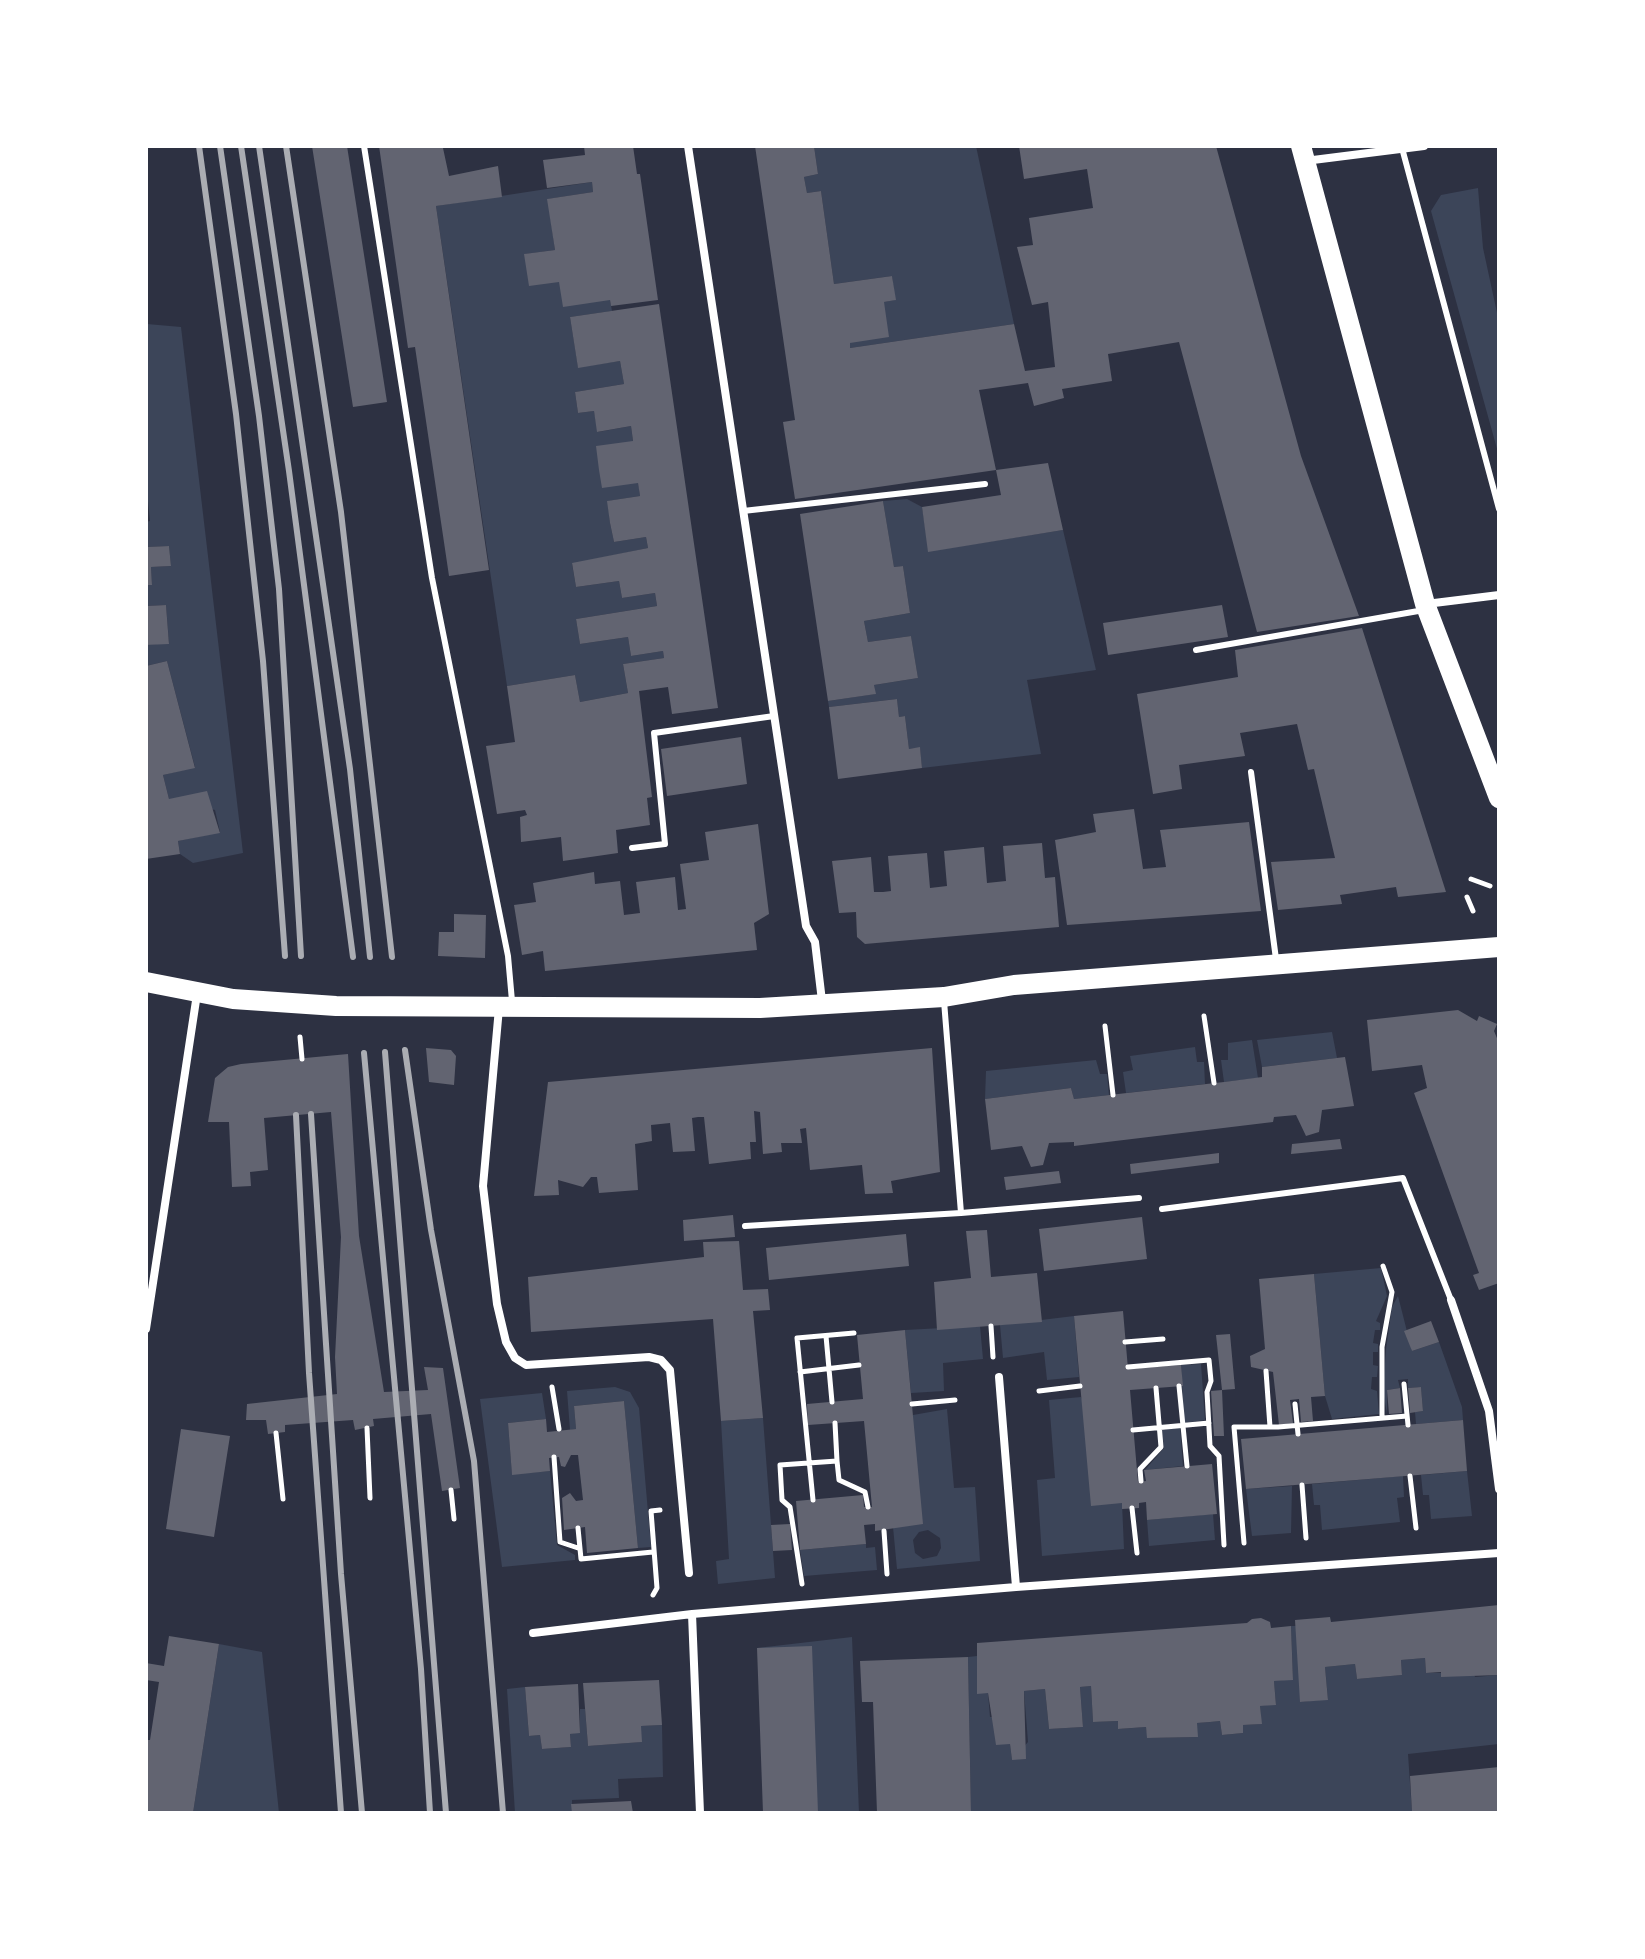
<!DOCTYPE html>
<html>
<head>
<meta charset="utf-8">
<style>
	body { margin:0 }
	#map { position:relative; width:1645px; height:1959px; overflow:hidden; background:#2d3142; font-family:"Work Sans",sans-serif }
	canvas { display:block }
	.frame { position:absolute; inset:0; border:148px solid #fff; pointer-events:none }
</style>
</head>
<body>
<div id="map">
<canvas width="1645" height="1959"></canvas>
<div class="frame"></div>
</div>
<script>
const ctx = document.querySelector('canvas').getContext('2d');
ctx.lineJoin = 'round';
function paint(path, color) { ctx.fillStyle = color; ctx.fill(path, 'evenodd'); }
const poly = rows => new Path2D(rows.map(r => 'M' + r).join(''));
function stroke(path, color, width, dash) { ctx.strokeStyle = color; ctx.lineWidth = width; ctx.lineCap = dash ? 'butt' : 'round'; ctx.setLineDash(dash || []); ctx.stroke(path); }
paint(poly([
	[814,146,976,146,1014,324,850,348,850,343,884,302,895,300,892,276,834,284,821,191,807,193,804,177,818,174],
	[592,182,593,192,548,199,555,250,525,254,559,282,610,300,612,311,570,317,575,348,578,367,620,361,624,384,575,392,578,413,594,411,598,432,631,426,640,496,608,501,610,523,614,542,646,537,648,548,572,564,576,587,619,581,622,598,655,593,657,606,576,619,580,644,628,637,631,656,663,651,664,658,623,664,628,693,580,702,575,675,507,686,436,206],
	[1478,188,1483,248,1499,322,1499,456,1431,211,1441,195],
	[147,324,181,327,243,853,193,863,180,854,178,841,220,832,215,810,169,799,163,775,195,767,167,661,146,666,146,645,169,643,166,605,146,606,146,585,152,585,151,567,171,566,169,546,146,547,146,522,150,521,146,482],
	[907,499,922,507,929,551,1063,530,1096,670,1027,680,1041,754,922,768,920,748,909,749,905,716,899,717,897,699,829,707,828,701,875,694,874,685,918,678,911,636,868,642,864,621,910,613,903,566,894,567,883,501],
	[1332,1032,1337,1058,1262,1067,1257,1040],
	[1252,1040,1258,1078,1224,1082,1221,1060,1228,1060,1228,1043],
	[1195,1047,1197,1062,1204,1062,1205,1084,1126,1093,1123,1072,1133,1070,1130,1056],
	[1096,1060,1100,1074,1107,1074,1109,1095,1074,1099,1071,1088,985,1099,986,1071],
	[1381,1268,1387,1296,1376,1321,1380,1323,1380,1330,1375,1330,1373,1343,1378,1344,1378,1352,1373,1352,1373,1365,1378,1366,1377,1377,1372,1377,1371,1389,1377,1391,1379,1414,1332,1419,1325,1396,1314,1274],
	[1398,1296,1412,1351,1439,1342,1462,1407,1463,1420,1416,1424,1415,1412,1423,1411,1421,1387,1408,1388,1408,1379,1398,1380,1400,1388,1387,1390,1387,1414,1383,1391,1386,1349,1392,1307],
	[1074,1316,1079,1377,1047,1380,1044,1352,1003,1358,1000,1325],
	[980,1326,983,1359,943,1363,944,1391,911,1393,905,1330],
	[1201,1364,1205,1420,1184,1423,1181,1365],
	[615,1387,630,1392,639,1408,651,1547,638,1548,624,1401,574,1406,576,1429,570,1430,567,1391],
	[542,1393,546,1419,508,1423,512,1474,550,1471,557,1545,575,1555,575,1560,502,1567,480,1399],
	[1081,1397,1122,1503,1124,1549,1042,1556,1037,1480,1055,1478,1049,1400],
	[947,1409,954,1488,975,1487,980,1561,897,1569,893,1527,913,1415],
	[928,1530,940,1538,941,1548,937,1556,923,1559,915,1553,913,1540,919,1532],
	[763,1418,775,1578,718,1584,716,1561,729,1559,721,1421],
	[1180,1427,1183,1466,1145,1470,1164,1448,1162,1430],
	[1467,1471,1472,1516,1431,1519,1429,1495,1423,1495,1421,1475],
	[1403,1476,1404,1497,1397,1498,1400,1522,1322,1530,1320,1505,1314,1505,1312,1484],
	[1292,1486,1291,1533,1252,1536,1246,1489],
	[1213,1514,1215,1540,1149,1546,1147,1520],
	[866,1544,866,1548,875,1547,877,1570,804,1576,800,1550],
	[1291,1626,1296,1626,1301,1702,1328,1699,1325,1667,1355,1664,1357,1679,1402,1675,1401,1660,1425,1658,1426,1673,1474,1673,1475,1677,1499,1675,1499,1744,1408,1754,1412,1813,971,1813,968,1657,977,1656,977,1693,988,1693,990,1717,994,1717,1010,1744,1012,1760,1028,1742,1024,1691,1045,1689,1049,1729,1083,1727,1080,1687,1091,1686,1093,1722,1118,1721,1119,1729,1146,1727,1148,1738,1197,1737,1197,1723,1210,1722,1220,1721,1222,1735,1243,1733,1243,1725,1261,1724,1260,1706,1276,1704,1274,1681,1293,1679],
	[852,1637,859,1813,818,1813,757,1648],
	[219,1644,262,1652,279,1813,193,1813],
	[525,1687,529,1736,540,1735,542,1749,571,1747,570,1734,580,1732,580,1709,585,1709,588,1746,641,1742,641,1726,662,1725,663,1777,618,1779,619,1798,572,1800,572,1813,515,1813,507,1689]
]), '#3c4559');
paint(poly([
	[312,146,347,146,387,402,353,407],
	[379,146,443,148,449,176,498,166,502,197,436,206,489,570,449,576,415,347,408,348],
	[584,146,633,146,637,174,640,174,658,300,611,306,610,300,563,307,559,282,529,286,524,254,555,250,547,199,593,192,592,182,547,188,543,160,585,155],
	[755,146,814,146,818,174,804,177,807,193,821,191,834,284,892,276,896,300,884,302,889,337,850,343,850,348,1014,324,1025,371,1055,367,1048,302,1032,305,1017,247,1033,245,1029,218,1093,208,1087,169,1024,179,1019,146,1216,146,1301,456,1359,616,1257,632,1179,342,1108,354,1112,381,1062,389,1064,398,1034,406,1028,383,979,390,996,470,795,499,783,422,795,420],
	[659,304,718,708,672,714,668,687,639,691,652,797,647,798,650,825,616,830,618,853,563,861,561,837,521,842,520,817,527,815,525,810,497,814,486,746,515,742,507,686,575,675,580,702,628,693,623,664,664,658,663,651,631,656,628,637,580,644,576,619,657,606,655,593,622,598,619,581,576,587,572,563,648,548,646,537,614,542,610,523,607,501,640,496,638,483,602,488,599,470,596,446,633,441,631,426,597,432,594,411,578,413,575,392,624,384,620,361,578,368,570,317],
	[1048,463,1063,530,928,552,922,507,1001,495,996,470],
	[883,501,894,567,903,566,910,613,864,621,868,642,911,636,918,678,874,685,876,694,828,701,800,514],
	[169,546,171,566,151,567,152,585,146,585,146,547],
	[166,605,169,644,146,645,146,606],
	[1222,605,1228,637,1108,655,1103,623],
	[1362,628,1446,892,1398,897,1396,887,1340,895,1342,904,1278,910,1271,862,1335,858,1314,769,1308,770,1297,724,1240,733,1245,756,1179,765,1182,789,1153,794,1137,694,1238,677,1235,650],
	[167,661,195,768,163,775,169,799,207,791,220,833,178,841,180,854,146,859,146,666],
	[897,699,899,717,905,716,909,749,920,747,922,768,838,779,829,707],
	[741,737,747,784,667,796,661,749],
	[1134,809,1143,869,1166,867,1160,830,1249,822,1261,911,1067,925,1055,840,1096,832,1093,814],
	[758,824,769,914,754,923,757,950,545,971,543,951,522,955,514,905,536,902,533,883,594,872,595,884,620,881,624,915,640,913,636,882,675,877,678,910,686,909,680,864,709,860,705,832],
	[1042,843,1045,878,1055,877,1059,927,865,944,857,937,856,912,839,913,832,861,871,857,874,892,883,892,891,891,888,856,927,853,930,888,947,886,944,851,984,847,987,883,1006,881,1003,846],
	[454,914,486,915,485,958,438,956,439,932,454,932],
	[1458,1010,1477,1021,1479,1016,1497,1024,1494,1031,1499,1043,1499,1283,1479,1290,1473,1275,1479,1273,1414,1093,1427,1088,1422,1065,1372,1071,1367,1020],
	[426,1048,451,1050,456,1056,454,1085,429,1082],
	[932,1048,940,1172,891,1181,893,1193,865,1194,862,1165,810,1170,806,1128,800,1129,802,1143,781,1143,782,1152,763,1154,760,1112,754,1111,756,1142,750,1142,751,1159,709,1164,704,1117,698,1117,692,1118,695,1151,673,1152,670,1123,651,1125,652,1141,635,1144,638,1190,599,1193,597,1177,591,1177,583,1187,558,1180,559,1195,534,1196,548,1082],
	[348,1054,359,1236,384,1392,428,1390,424,1367,443,1368,460,1488,442,1491,431,1414,373,1419,374,1426,355,1430,353,1420,285,1425,285,1432,268,1434,266,1420,246,1420,247,1404,337,1394,335,1357,341,1237,331,1112,264,1118,268,1170,250,1172,251,1186,232,1187,229,1122,208,1122,215,1078,228,1067,241,1064],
	[1345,1057,1354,1106,1322,1110,1319,1132,1306,1136,1296,1115,1274,1117,1273,1122,1074,1146,1074,1142,1049,1143,1043,1165,1031,1167,1022,1146,991,1150,985,1099,1071,1088,1074,1099,1224,1082,1262,1077,1262,1067],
	[1340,1139,1342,1149,1291,1154,1292,1144],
	[1219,1153,1219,1163,1131,1174,1130,1164],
	[1059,1171,1061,1183,1006,1190,1004,1177],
	[733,1215,735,1237,684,1241,683,1220],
	[1142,1217,1147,1259,1044,1271,1039,1229],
	[987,1230,991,1277,1037,1273,1042,1322,937,1330,934,1282,971,1278,966,1231],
	[906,1234,909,1266,769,1280,766,1248],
	[739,1241,743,1290,768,1289,770,1310,753,1311,763,1418,721,1421,713,1319,531,1332,528,1277,704,1257,703,1242],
	[1314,1274,1325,1396,1311,1397,1313,1421,1301,1422,1299,1399,1290,1400,1293,1423,1279,1425,1273,1372,1251,1367,1250,1356,1265,1349,1259,1279],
	[1123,1311,1128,1369,1181,1365,1183,1386,1130,1390,1138,1482,1146,1481,1144,1470,1212,1464,1217,1514,1147,1520,1146,1502,1139,1503,1139,1508,1122,1509,1122,1503,1091,1506,1074,1316],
	[1431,1321,1439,1342,1412,1351,1404,1331],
	[905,1330,923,1524,875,1531,875,1524,864,1525,866,1544,800,1550,796,1501,863,1495,864,1507,872,1507,864,1421,808,1425,807,1404,863,1399,857,1335],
	[1230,1334,1235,1389,1222,1390,1216,1335],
	[1421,1387,1423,1411,1410,1413,1408,1388],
	[1400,1388,1402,1413,1389,1414,1387,1390],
	[1222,1390,1224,1436,1214,1436,1211,1391],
	[624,1401,638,1548,587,1553,585,1527,564,1530,562,1498,570,1493,576,1501,583,1500,578,1455,571,1455,565,1467,561,1466,559,1457,549,1458,550,1471,512,1475,508,1423,546,1419,547,1432,576,1429,574,1406],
	[1463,1420,1467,1471,1246,1489,1241,1439],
	[181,1429,230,1436,214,1537,166,1529],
	[790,1524,792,1550,773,1551,771,1525],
	[1499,1605,1499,1675,1441,1677,1441,1672,1426,1673,1425,1658,1401,1660,1402,1675,1357,1679,1355,1664,1325,1667,1328,1700,1300,1702,1295,1620,1330,1617,1331,1622],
	[1261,1618,1270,1622,1271,1628,1291,1626,1293,1680,1274,1681,1276,1705,1260,1706,1262,1724,1243,1725,1243,1733,1222,1735,1220,1721,1210,1722,1197,1723,1198,1737,1147,1738,1146,1727,1118,1729,1118,1721,1093,1722,1091,1686,1080,1687,1083,1727,1049,1729,1045,1689,1024,1691,1026,1759,1012,1760,1010,1744,996,1745,988,1693,977,1694,977,1643,1247,1623,1252,1619],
	[169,1636,219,1644,193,1813,146,1813,146,1740,150,1740,159,1682,146,1680,146,1663,164,1666],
	[812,1646,818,1813,763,1813,757,1648],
	[968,1657,971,1813,877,1813,873,1702,862,1702,860,1661],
	[659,1680,662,1725,641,1726,642,1742,588,1746,583,1683],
	[578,1684,580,1733,570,1734,571,1747,542,1749,540,1735,529,1736,525,1687],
	[1499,1767,1499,1813,1412,1813,1410,1776],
	[631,1801,633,1813,572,1813,571,1804]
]), '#626471');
stroke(poly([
	[1471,879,1490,886],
	[1467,897,1473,911],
	[1204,1016,1214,1083],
	[1105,1026,1113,1095],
	[300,1037,302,1059],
	[991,1326,993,1357],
	[826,1336,832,1402],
	[1125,1342,1163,1339],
	[1128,1367,1209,1360,1211,1381,1207,1392,1210,1446,1219,1456,1224,1545],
	[1266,1371,1270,1427],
	[800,1372,859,1365],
	[1404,1384,1408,1425],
	[1179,1386,1187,1466],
	[552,1387,559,1429],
	[1039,1391,1080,1386],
	[912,1404,955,1400],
	[1295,1404,1298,1434],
	[1382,1418,1382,1347,1392,1292,1383,1266],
	[835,1423,837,1461],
	[367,1428,370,1498],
	[1133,1430,1209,1423],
	[276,1433,283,1499],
	[554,1457,560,1542,578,1548],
	[1410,1476,1416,1528],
	[1141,1481,1140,1469,1161,1447,1156,1388],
	[1302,1485,1306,1538],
	[451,1490,454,1519],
	[813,1500,797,1338,854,1333],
	[1132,1508,1137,1553],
	[578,1528,581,1559,653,1552],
	[884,1531,887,1574],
	[1244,1543,1234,1427,1278,1427,1407,1416],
	[802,1584,790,1507,782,1500,780,1465,837,1461,839,1480,865,1492,868,1507],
	[653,1595,657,1588,651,1511,660,1510]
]), '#fff', 5);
stroke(poly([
	[364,146,432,578,508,956,512,1001],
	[1402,148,1499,509],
	[743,511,985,484],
	[1196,650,1424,610],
	[1251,772,1276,959],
	[632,848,665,844,654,733,774,716],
	[944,1001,961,1213],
	[1162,1209,1403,1178,1451,1300],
	[745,1226,961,1213,1139,1198]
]), '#fff', 6);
stroke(poly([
	[688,146,806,926,815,942,822,1001],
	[1305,161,1424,146],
	[1426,604,1499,595],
	[499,1008,483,1186,497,1304,506,1342,515,1358,526,1365,649,1357,661,1360,670,1370,689,1573],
	[1451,1300,1489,1411,1499,1489],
	[146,1329,197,994],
	[999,1377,1016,1587],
	[692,1614,700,1813],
	[533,1633,692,1614,1016,1587,1499,1553]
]), '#fff', 8);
stroke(poly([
	[1301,146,1425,604,1499,798],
	[146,982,233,999,336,1006,760,1008,944,997,1014,985,1499,947]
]), '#fff', 20);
stroke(poly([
	[199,146,236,414,263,661,285,956],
	[220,146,259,416,279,589,301,956],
	[241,146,289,471,353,957],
	[259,146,350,769,370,957],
	[286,146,341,512,392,957],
	[405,1050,431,1230,474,1461,503,1813],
	[385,1052,446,1813],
	[364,1053,421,1669,430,1813],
	[311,1114,341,1574,362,1813],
	[296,1115,309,1373,341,1813]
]), '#abadb3', 6);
</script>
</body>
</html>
